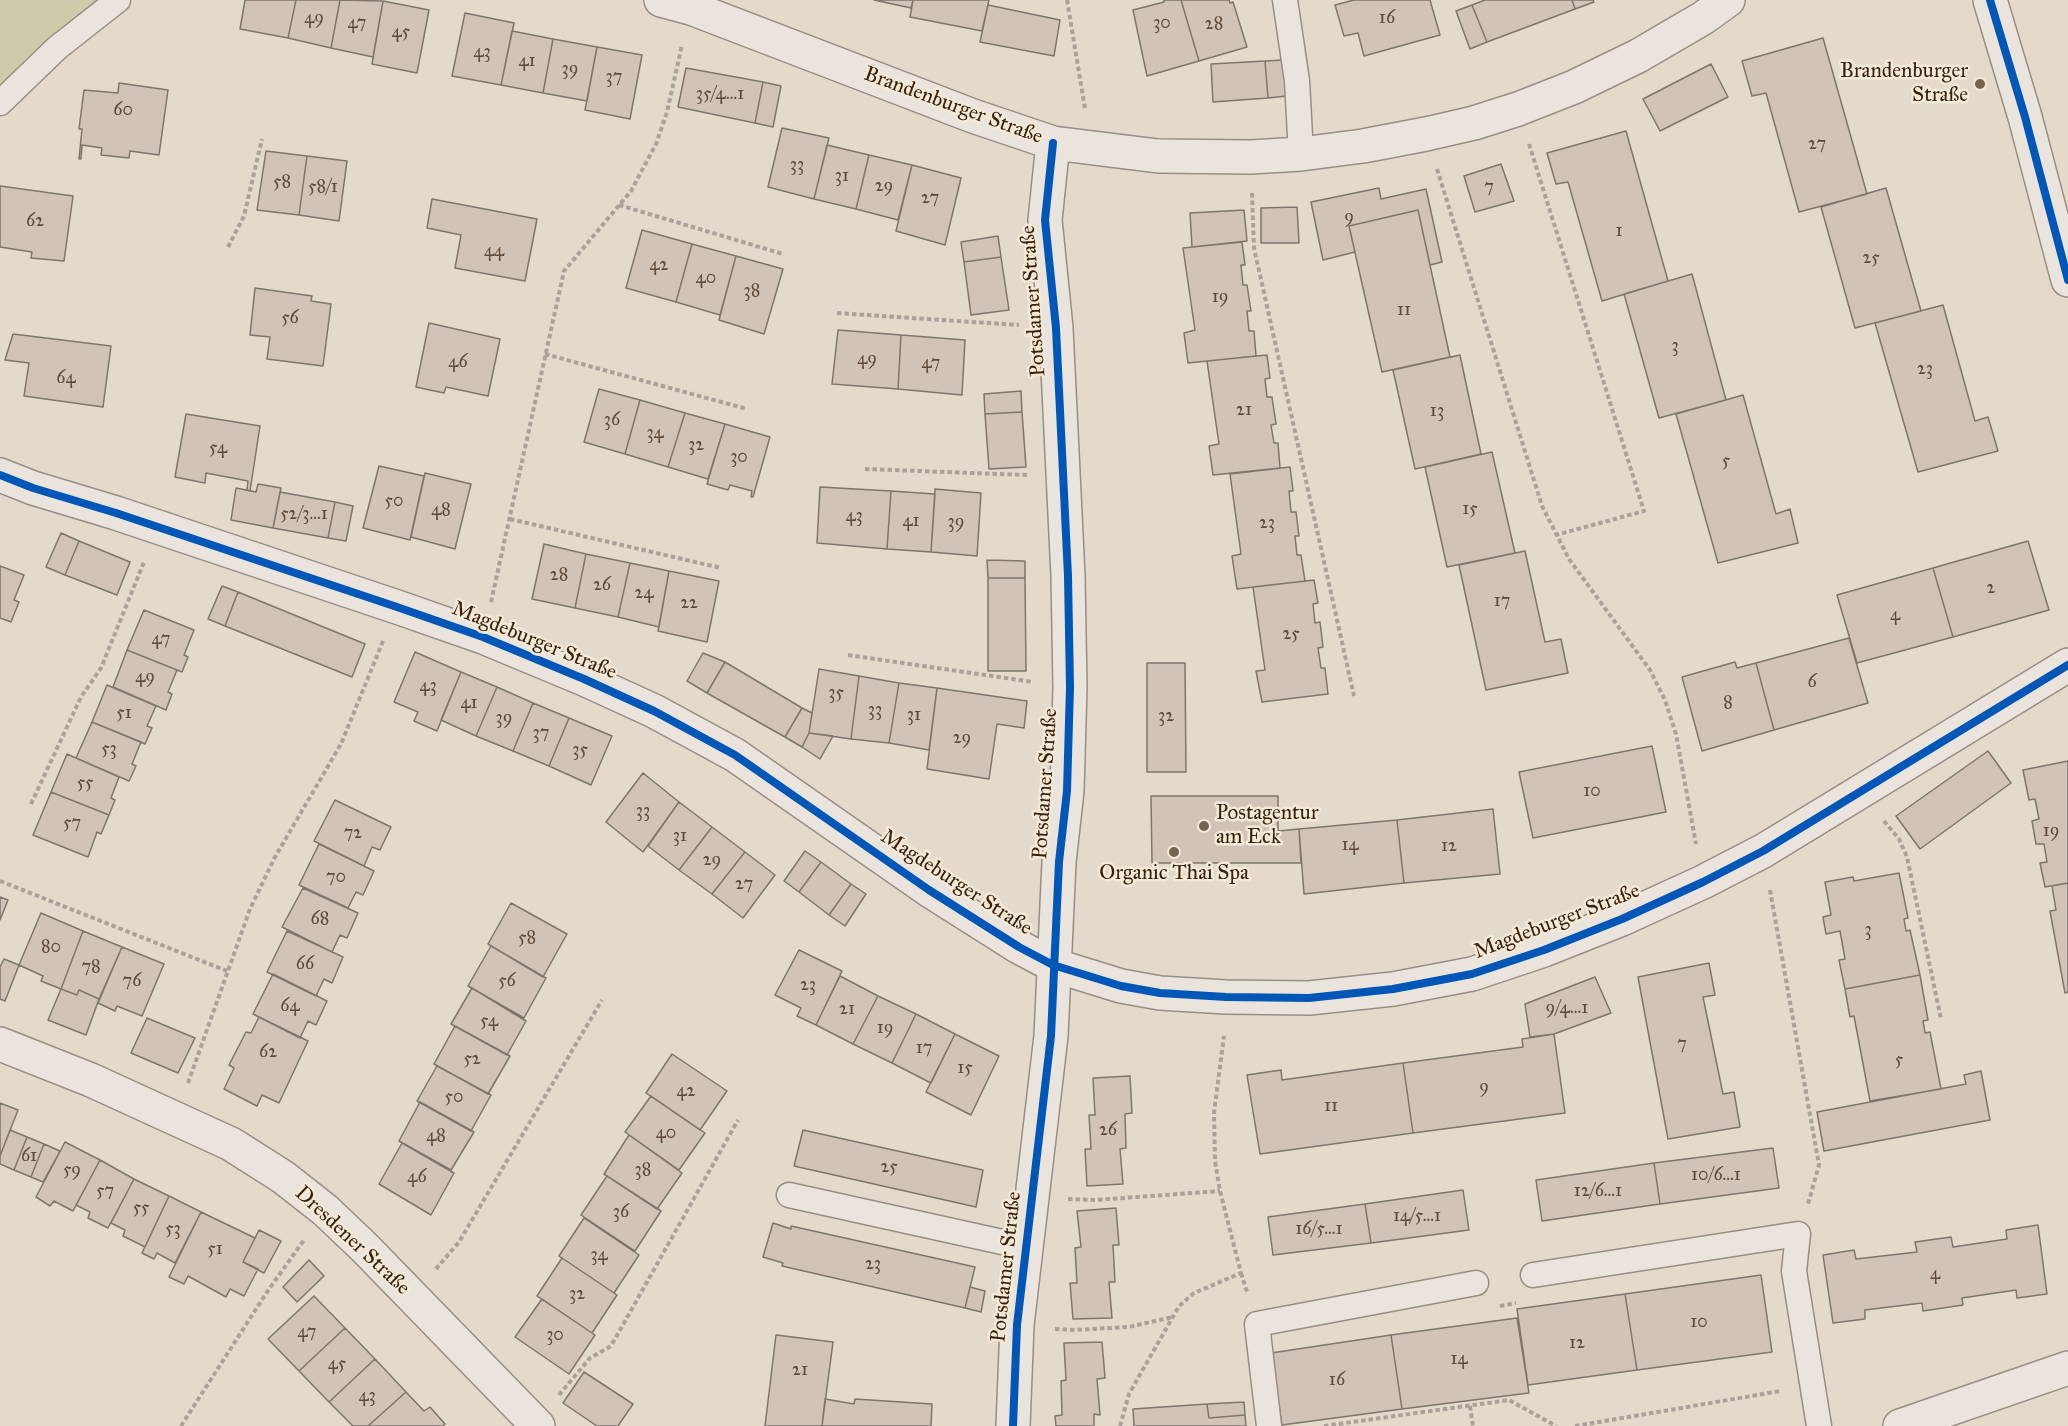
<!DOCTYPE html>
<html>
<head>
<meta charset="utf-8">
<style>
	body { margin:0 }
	canvas { display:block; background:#e4dacc }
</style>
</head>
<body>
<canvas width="2068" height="1426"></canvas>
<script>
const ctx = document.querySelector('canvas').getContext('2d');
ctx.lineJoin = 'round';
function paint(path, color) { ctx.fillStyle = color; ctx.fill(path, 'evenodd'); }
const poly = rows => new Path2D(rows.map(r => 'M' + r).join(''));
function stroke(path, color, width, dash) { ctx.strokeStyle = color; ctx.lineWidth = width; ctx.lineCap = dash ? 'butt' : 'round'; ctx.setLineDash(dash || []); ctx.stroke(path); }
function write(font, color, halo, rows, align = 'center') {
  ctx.font = font + ' "IM FELL Great Primer",serif'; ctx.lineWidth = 5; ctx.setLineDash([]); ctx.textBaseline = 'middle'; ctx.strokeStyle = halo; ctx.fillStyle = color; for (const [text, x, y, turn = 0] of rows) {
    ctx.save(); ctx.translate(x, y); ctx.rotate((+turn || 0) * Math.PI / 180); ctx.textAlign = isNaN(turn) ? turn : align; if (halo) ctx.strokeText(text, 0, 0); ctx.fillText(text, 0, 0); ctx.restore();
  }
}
paint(poly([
	[0,0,106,0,0,92]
]), '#cecbab');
const building = poly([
	[245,0,296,0,288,38,240,29,245,0],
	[296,0,340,0,331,48,288,38,296,0],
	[340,0,383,1,373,57,331,48,340,0],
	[874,0,913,0,911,8,874,0],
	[913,0,989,0,982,31,910,17,913,0],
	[1164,0,1181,0,1199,61,1147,76,1133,10,1164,2,1164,0],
	[1181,0,1229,0,1230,3,1233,2,1247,47,1199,61,1181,0],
	[1354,0,1430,0,1440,35,1364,56,1358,33,1344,36,1335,5,1354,0],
	[1485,0,1572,0,1575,9,1487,42,1472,5,1485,0],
	[1572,0,1593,0,1594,2,1575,9,1572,0],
	[383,1,429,10,417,73,372,64,383,1],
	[988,5,1060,20,1054,56,980,42,988,5],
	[1472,5,1487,42,1470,49,1456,11,1472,5],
	[465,13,514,23,501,85,452,76,465,13],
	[512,31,553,39,543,93,501,85,512,31],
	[1823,38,1867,194,1799,212,1766,93,1752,96,1742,61,1823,38],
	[553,39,597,47,587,101,543,93,553,39],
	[597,47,642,55,630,119,585,110,597,47],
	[1283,60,1287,96,1268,98,1265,61,1283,60],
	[1265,61,1268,98,1213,102,1211,64,1265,61],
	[1711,64,1728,97,1660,131,1643,99,1711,64],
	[686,68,763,82,755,123,678,107,686,68],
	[763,82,781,86,773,127,755,123,763,82],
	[119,83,168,90,159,155,130,151,129,158,101,155,102,148,82,145,81,159,79,159,82,129,79,129,84,90,118,93,119,83],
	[782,128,829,138,814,199,768,187,782,128],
	[1626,131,1668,281,1602,301,1568,182,1556,184,1547,153,1626,131],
	[827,145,869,155,856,209,814,199,827,145],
	[266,151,307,156,299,215,257,210,266,151],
	[869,155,912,165,898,220,856,209,869,155],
	[307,156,347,161,339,221,299,215,307,156],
	[1501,164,1514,201,1475,212,1464,176,1501,164],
	[912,165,961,178,945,245,896,231,912,165],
	[0,186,73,196,64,261,31,258,32,252,0,247,0,186],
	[1379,188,1381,199,1426,189,1442,262,1430,265,1418,210,1349,226,1355,252,1323,260,1311,202,1379,188],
	[1886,188,1921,311,1855,328,1821,207,1886,188],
	[432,199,537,219,525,281,455,268,461,235,427,228,432,199],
	[1297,207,1299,243,1261,243,1261,208,1297,207],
	[1244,210,1247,241,1192,247,1190,213,1244,210],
	[1418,210,1450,357,1382,372,1349,226,1418,210],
	[642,230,692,244,676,302,626,288,642,230],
	[998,236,1001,257,964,262,961,242,998,236],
	[1242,242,1245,265,1241,265,1243,285,1247,285,1251,311,1247,311,1249,331,1254,331,1256,356,1188,363,1184,333,1195,330,1183,248,1242,242],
	[692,244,736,256,720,315,676,302,692,244],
	[736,256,783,269,764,334,719,320,736,256],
	[1001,257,1009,310,971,315,964,262,1001,257],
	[1692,274,1726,400,1659,418,1624,294,1692,274],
	[255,288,312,296,311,301,331,304,323,366,267,359,270,337,250,335,255,288],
	[1943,305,1975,421,1988,417,1998,451,1918,472,1875,323,1943,305],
	[429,323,500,339,488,396,446,387,444,393,416,387,429,323],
	[838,330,901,335,898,389,832,384,838,330],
	[13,334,111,346,103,407,24,396,29,363,5,360,13,334],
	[901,335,965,340,962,395,898,389,901,335],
	[1267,355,1270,378,1265,379,1267,397,1272,397,1276,424,1271,425,1274,443,1278,443,1280,468,1213,475,1209,446,1219,444,1207,361,1267,355],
	[1460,355,1481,454,1415,469,1393,370,1460,355],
	[599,389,640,400,625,454,584,442,599,389],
	[1021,391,1022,412,985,414,984,394,1021,391],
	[1743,395,1776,514,1790,509,1798,543,1718,563,1676,414,1743,395],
	[640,400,685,413,668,467,625,454,640,400],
	[1022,412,1026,467,989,469,985,414,1022,412],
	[685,413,725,424,708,479,668,467,685,413],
	[186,414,260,426,250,491,247,490,248,481,206,473,205,483,175,477,186,414],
	[725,424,770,437,753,497,751,497,752,491,730,485,728,490,707,484,725,424],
	[1492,452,1515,553,1447,567,1425,467,1492,452],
	[379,466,424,476,410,540,363,528,379,466],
	[1290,467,1293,491,1289,491,1291,512,1296,512,1299,536,1295,536,1297,555,1301,555,1305,581,1237,589,1232,556,1241,554,1230,474,1290,467],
	[425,473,471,484,455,549,411,537,425,473],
	[258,484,281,488,273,528,231,520,236,488,256,492,258,484],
	[820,487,891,491,887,549,817,543,820,487],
	[935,489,981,493,977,556,931,552,935,489],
	[891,491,935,494,931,552,887,549,891,491],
	[280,492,335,502,328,538,273,528,280,492],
	[335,502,353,506,346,541,328,538,335,502],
	[61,533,79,541,65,575,46,567,61,533],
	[79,541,130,562,117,595,65,575,79,541],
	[2028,541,2049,610,1953,637,1933,568,2028,541],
	[544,544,586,554,575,608,532,599,544,544],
	[1525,551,1545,642,1561,639,1568,673,1486,690,1459,565,1525,551],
	[586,554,630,563,618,617,575,608,586,554],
	[987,560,1025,561,1025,578,988,578,987,560],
	[630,563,669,571,659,627,618,617,630,563],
	[0,566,24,575,14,600,19,602,11,622,0,618,0,566],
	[1933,568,1953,637,1857,663,1837,595,1933,568],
	[669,571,719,581,707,642,658,631,669,571],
	[988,578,1025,578,1026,671,988,671,988,578],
	[1314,580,1318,603,1313,604,1315,623,1320,622,1323,647,1318,648,1321,668,1325,668,1328,694,1262,702,1256,671,1265,670,1253,587,1314,580],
	[222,586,238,592,225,626,208,619,222,586],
	[238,592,365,644,352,677,225,626,238,592],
	[144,610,194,630,184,655,188,657,182,672,127,650,144,610],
	[1849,638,1868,703,1774,730,1756,663,1849,638],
	[127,650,177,670,168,692,172,694,166,710,113,687,127,650],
	[415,652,461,672,437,731,414,721,418,712,394,702,415,652],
	[703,653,725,662,707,693,687,681,703,653],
	[725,662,802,708,785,737,707,693,725,662],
	[1735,662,1737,668,1756,663,1774,730,1702,751,1682,677,1735,662],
	[1147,663,1185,663,1186,772,1147,772,1147,663],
	[819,669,859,676,851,739,809,733,819,669],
	[461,672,497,687,476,736,441,720,461,672],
	[859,676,899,683,889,743,851,739,859,676],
	[899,683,937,688,929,750,889,743,899,683],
	[107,685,156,706,147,726,152,728,145,744,92,722,107,685],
	[497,687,533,703,513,751,476,736,497,687],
	[937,688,1027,701,1024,728,997,724,989,779,927,769,937,688],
	[533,703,569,718,549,766,513,751,533,703],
	[802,708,812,713,809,733,802,747,785,737,802,708],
	[569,718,612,736,591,785,549,766,569,718],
	[92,722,141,742,132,764,136,766,129,781,76,758,92,722],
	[809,733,833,736,820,759,802,747,809,733],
	[1652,746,1666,812,1533,838,1519,772,1652,746],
	[1988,751,2011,783,1920,849,1896,816,1988,751],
	[67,754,119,777,111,798,115,800,109,815,51,792,67,754],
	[2068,761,2068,883,2045,887,2040,863,2047,862,2044,844,2036,844,2032,821,2039,819,2035,799,2029,800,2023,770,2068,761],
	[643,773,679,802,643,852,606,822,643,773],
	[51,792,109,815,101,834,97,832,88,857,33,835,51,792],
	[1151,796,1278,796,1278,831,1299,829,1301,863,1152,863,1151,796],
	[335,800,391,827,380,850,372,847,364,866,314,841,335,800],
	[679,802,712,827,679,870,648,846,679,802],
	[1493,809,1500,874,1404,883,1397,820,1493,809],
	[1397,820,1404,883,1304,894,1299,829,1397,820],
	[712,827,745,852,712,894,679,870,712,827],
	[319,844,374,871,363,895,356,892,348,908,299,885,319,844],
	[805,851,821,862,799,892,784,881,805,851],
	[745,852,775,875,743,918,712,894,745,852],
	[821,862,851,884,829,915,799,892,821,862],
	[1899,873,1908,918,1904,919,1906,931,1910,930,1920,975,1845,989,1839,960,1845,959,1840,931,1826,934,1823,917,1831,915,1825,882,1853,877,1854,881,1899,873],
	[2068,883,2068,992,2065,993,2050,911,2056,910,2052,886,2068,883],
	[851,884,866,894,845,926,829,915,851,884],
	[303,888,358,913,347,938,340,935,332,952,282,927,303,888],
	[0,897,8,900,0,920,0,897],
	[511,903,567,934,543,977,488,944,511,903],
	[41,913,83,931,61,989,41,981,43,976,19,965,41,913],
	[83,931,122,947,99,999,79,990,77,995,61,989,83,931],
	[287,931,343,957,332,983,324,979,316,996,267,972,287,931],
	[491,946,546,978,524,1018,468,986,491,946],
	[122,947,164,964,142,1016,117,1006,115,1011,98,1003,122,947],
	[799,950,842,971,816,1025,797,1016,801,1008,775,995,799,950],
	[4,959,19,965,5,1001,0,999,0,967,4,959],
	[1709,963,1715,995,1703,997,1723,1094,1734,1092,1740,1127,1668,1139,1638,977,1709,963],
	[273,974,327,1001,316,1025,308,1021,300,1038,253,1014,273,974],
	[1920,975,1928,1020,1923,1021,1925,1033,1930,1032,1941,1089,1870,1101,1854,1016,1850,1017,1845,989,1920,975],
	[840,976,878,996,853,1044,816,1025,840,976],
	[1595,977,1611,1013,1554,1034,1530,1037,1525,1004,1595,977],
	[472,988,526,1021,507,1055,451,1024,472,988],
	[61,989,77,995,79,990,99,999,86,1035,48,1020,61,989],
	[878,996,916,1014,892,1063,853,1044,878,996],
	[916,1014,955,1034,931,1083,892,1063,916,1014],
	[259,1017,308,1041,279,1103,262,1095,257,1106,224,1089,234,1068,229,1065,246,1032,251,1033,259,1017],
	[147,1018,195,1038,178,1073,131,1053,147,1018],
	[455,1026,510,1056,488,1094,434,1064,455,1026],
	[955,1034,999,1056,971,1115,926,1092,955,1034],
	[1554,1034,1565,1113,1413,1133,1403,1063,1523,1047,1522,1039,1554,1034],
	[672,1054,727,1091,700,1130,646,1093,672,1054],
	[1403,1063,1413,1133,1260,1154,1247,1075,1281,1070,1282,1080,1403,1063],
	[437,1066,491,1095,471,1131,417,1101,437,1066],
	[1981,1071,1990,1120,1824,1151,1817,1112,1966,1084,1964,1075,1981,1071],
	[1130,1076,1132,1113,1125,1114,1126,1148,1120,1149,1123,1184,1087,1186,1085,1149,1091,1149,1089,1115,1095,1115,1093,1078,1130,1076],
	[651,1096,705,1133,679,1170,625,1132,651,1096],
	[420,1102,474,1132,451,1170,399,1141,420,1102],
	[0,1103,18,1110,0,1156,0,1103],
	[10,1130,27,1137,14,1170,0,1164,0,1156,10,1130],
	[803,1130,983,1170,976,1207,794,1166,803,1130],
	[629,1135,682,1173,657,1209,604,1174,629,1135],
	[27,1137,44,1144,31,1177,14,1170,27,1137],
	[65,1142,100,1160,73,1211,54,1201,50,1206,36,1197,65,1142],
	[402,1143,454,1173,431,1215,379,1184,402,1143],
	[44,1144,60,1151,43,1182,31,1177,44,1144],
	[1773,1148,1779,1188,1660,1204,1654,1163,1773,1148],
	[100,1160,134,1179,108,1228,88,1218,90,1212,76,1205,100,1160],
	[1654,1163,1660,1204,1542,1221,1536,1180,1654,1163],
	[607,1176,661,1211,635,1251,581,1215,607,1176],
	[134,1179,169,1196,145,1247,123,1236,125,1230,111,1223,134,1179],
	[1463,1190,1469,1230,1371,1243,1365,1204,1463,1190],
	[169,1196,201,1212,175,1263,157,1253,154,1259,142,1253,169,1196],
	[1365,1204,1371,1243,1273,1255,1268,1217,1365,1204],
	[1116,1208,1119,1245,1113,1245,1115,1282,1109,1282,1112,1318,1073,1319,1070,1283,1077,1283,1075,1248,1081,1247,1077,1211,1116,1208],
	[201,1212,255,1238,243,1262,258,1269,244,1296,230,1289,226,1297,188,1276,184,1284,169,1277,201,1212],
	[584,1218,639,1255,614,1293,559,1256,584,1218],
	[773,1223,791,1229,791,1226,975,1267,965,1308,782,1266,783,1263,763,1257,773,1223],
	[2038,1225,2047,1294,2017,1298,2016,1290,1962,1298,1963,1305,1923,1311,1922,1303,1865,1310,1865,1319,1833,1323,1823,1255,1854,1250,1856,1259,1917,1252,1915,1242,1951,1237,1953,1247,2007,1239,2006,1230,2038,1225],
	[259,1230,281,1241,264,1273,243,1262,259,1230],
	[562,1258,617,1295,592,1333,537,1296,562,1258],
	[309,1260,324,1276,297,1302,283,1287,309,1260],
	[1761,1275,1772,1352,1637,1370,1625,1294,1761,1275],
	[970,1287,985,1291,981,1312,965,1308,970,1287],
	[1625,1294,1637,1370,1528,1385,1517,1309,1625,1294],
	[314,1296,345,1328,299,1371,268,1339,314,1296],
	[542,1299,595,1335,569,1374,515,1337,542,1299],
	[1517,1318,1529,1393,1402,1409,1391,1335,1517,1318],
	[345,1328,375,1359,329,1402,299,1371,345,1328],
	[776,1335,833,1342,822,1426,765,1426,776,1335],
	[1391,1335,1402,1409,1282,1425,1271,1353,1391,1335],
	[1102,1342,1105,1378,1097,1379,1100,1415,1094,1414,1094,1426,1056,1426,1055,1416,1062,1415,1061,1381,1066,1380,1064,1343,1102,1342],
	[375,1359,406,1392,368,1426,353,1426,329,1402,375,1359],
	[584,1372,633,1404,618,1426,597,1426,563,1403,584,1372],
	[406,1392,424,1411,430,1407,445,1424,443,1426,368,1426,406,1392],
	[825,1399,854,1404,855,1399,932,1404,931,1426,822,1426,825,1399],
	[1244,1402,1245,1415,1209,1418,1207,1404,1244,1402],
	[1207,1404,1209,1418,1245,1415,1246,1426,1134,1426,1133,1409,1207,1404]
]);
paint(building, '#d2c3b8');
stroke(building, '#7e756c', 1.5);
const service = poly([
	[1285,0,1297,81,1301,154],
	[0,103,57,48,118,0],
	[789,1195,1025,1247],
	[1533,1275,1798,1234,1794,1271,1819,1426],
	[1269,1426,1257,1324,1476,1283]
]);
const minor = poly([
	[661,0,691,8,973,116,1053,143,1158,156,1251,157,1301,154,1363,146,1426,134,1474,123,1518,109,1574,87,1638,56,1703,18,1728,0],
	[0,475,33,488,116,513,397,607,483,637,584,679,654,711,735,755,929,890,1019,947,1053,965,1121,986,1160,993,1226,997,1309,998,1393,989,1472,974,1544,950,1622,919,1703,882,1763,851,2068,665],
	[0,1044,91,1080,231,1144,283,1177,325,1210,364,1247,538,1426],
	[1013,1426,1017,1325,1051,1036,1059,862,1067,791,1070,687,1068,576,1056,328,1045,220,1053,143],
	[1900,1426,2068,1368]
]);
const tertiary = poly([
	[1990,0,2025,117,2068,280]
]);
stroke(service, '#978e84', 27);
stroke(minor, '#978e84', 36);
stroke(tertiary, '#978e84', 36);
stroke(poly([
	[1067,0,1085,109],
	[1529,144,1644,511,1556,535],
	[1437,169,1542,506,1569,559,1650,670,1665,700,1676,734,1696,844],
	[1252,193,1254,248,1354,696],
	[619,205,783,254],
	[228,247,244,216,262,139],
	[837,313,1019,325],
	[545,354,747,409],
	[865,469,1027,475],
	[510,519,721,568],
	[491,602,564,271,631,191,656,144,667,112,682,45],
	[848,655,1033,682],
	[31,804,81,697,101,668,144,562],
	[1884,821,1899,839,1907,857,1941,1019],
	[0,881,227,971],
	[1770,890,1819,1165,1808,1204],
	[188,1083,250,909,275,857,341,744,383,641],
	[1068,1199,1096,1200,1220,1191],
	[436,1269,459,1242,602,1000],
	[1241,1273,1247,1292],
	[1500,1306,1516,1303],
	[1055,1329,1075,1330,1128,1327,1173,1317],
	[559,1395,590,1358,611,1346,738,1120],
	[1470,1406,1473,1426],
	[181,1426,267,1292,304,1240],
	[1120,1426,1129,1394,1179,1306,1194,1293,1241,1273,1220,1191,1215,1161,1214,1113,1224,1036],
	[1324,1426,1509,1400,1556,1426],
	[1575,1426,1781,1391]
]), '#a8a29b', 4, [4.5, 3]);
stroke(service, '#eae4dd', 24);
stroke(minor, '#eae4dd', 33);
stroke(tertiary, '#eae4dd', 33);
stroke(poly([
	[1990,0,2025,117,2068,280],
	[0,475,33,488,116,513,397,607,483,637,584,679,654,711,735,755,929,890,1019,947,1053,965,1121,986,1160,993,1226,997,1309,998,1393,989,1472,974,1544,950,1622,919,1703,882,1763,851,2068,665],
	[1013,1426,1017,1325,1051,1036,1059,862,1067,791,1070,687,1068,576,1056,328,1045,220,1053,143]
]), '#0057b8', 8);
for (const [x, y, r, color] of [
	[1980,84,6,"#746252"],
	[1204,826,6,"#746252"],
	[1174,852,6,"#746252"]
]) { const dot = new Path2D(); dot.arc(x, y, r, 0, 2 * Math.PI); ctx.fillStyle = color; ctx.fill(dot); stroke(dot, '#f4e8d7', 2); }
write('18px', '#5e4a3a', null, [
	["49",314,19],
	["16",1387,19],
	["47",357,24],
	["30",1162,24],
	["28",1214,25],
	["45",401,33],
	["43",482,53],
	["41",527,62],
	["39",570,70],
	["37",614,78],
	["35/4...1",720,95],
	["60",123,111],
	["27",1817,145],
	["33",797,166],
	["31",842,177],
	["58",282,183],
	["29",884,187],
	["58/1",323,188],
	["7",1489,188],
	["27",930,199],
	["9",1349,218],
	["62",35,222],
	["1",1619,232],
	["44",494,252],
	["25",1871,259],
	["42",659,266],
	["40",706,279],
	["38",752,292],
	["19",1220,298],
	["11",1404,311],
	["56",290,319],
	["3",1675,347],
	["49",867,360],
	["46",458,363],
	["47",931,364],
	["23",1925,370],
	["64",66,379],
	["21",1244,411],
	["13",1437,412],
	["36",612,421],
	["34",655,434],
	["32",696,446],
	["54",218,449],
	["30",739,458],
	["5",1726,462],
	["50",394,502],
	["15",1470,510],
	["48",441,511],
	["52/3...1",304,515],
	["43",854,517],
	["41",911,522],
	["39",956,523],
	["23",1267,524],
	["28",559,576],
	["26",602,586],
	["2",1991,589],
	["24",644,594],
	["17",1502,602],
	["22",689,604],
	["4",1895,616],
	["25",1291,635],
	["47",161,640],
	["49",145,678],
	["6",1812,683],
	["43",428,687],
	["35",836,694],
	["41",469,704],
	["8",1728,704],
	["33",875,711],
	["51",124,714],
	["31",914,716],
	["32",1166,717],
	["39",504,719],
	["37",541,734],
	["29",962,739],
	["53",109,750],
	["35",580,751],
	["55",85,784],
	["10",1592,792],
	["33",643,812],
	["57",72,824],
	["19",2051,832],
	["72",353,834],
	["31",680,837],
	["14",1350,846],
	["12",1449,847],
	["29",712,861],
	["70",336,878],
	["27",744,885],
	["68",320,920],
	["3",1868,931],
	["58",527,939],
	["80",51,948],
	["66",305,965],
	["78",91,968],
	["76",132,982],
	["56",507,982],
	["23",808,986],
	["64",290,1007],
	["9/4...1",1567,1009],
	["21",847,1010],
	["54",489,1022],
	["19",885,1029],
	["7",1682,1045],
	["17",924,1049],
	["62",268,1053],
	["52",472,1060],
	["5",1899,1061],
	["15",965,1069],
	["9",1484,1088],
	["42",686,1092],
	["50",454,1098],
	["11",1331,1107],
	["26",1108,1131],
	["40",666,1134],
	["48",436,1137],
	["61",29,1157],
	["25",889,1168],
	["59",72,1171],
	["38",643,1171],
	["10/6...1",1716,1176],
	["46",417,1178],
	["57",105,1192],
	["12/6...1",1598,1192],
	["55",141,1209],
	["36",621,1213],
	["14/5...1",1417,1217],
	["53",173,1230],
	["16/5...1",1319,1230],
	["51",215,1250],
	["34",599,1256],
	["23",873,1265],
	["4",1935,1275],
	["32",577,1295],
	["10",1699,1323],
	["47",307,1333],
	["30",555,1336],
	["12",1577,1344],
	["14",1459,1360],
	["45",337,1365],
	["21",800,1371],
	["16",1337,1381],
	["43",367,1397]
]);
write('21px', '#372210', '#f4e8d7', [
	["Brandenburger",1968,72],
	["Straße",1968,96],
	["Postagentur",1216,814,"left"],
	["am Eck",1216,838,"left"],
	["Organic Thai Spa",1174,874,"center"]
], 'right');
write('21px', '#372210', '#f4e8d7', [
	["Brandenburger Straße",953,106,20],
	["Potsdamer Straße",1034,301,-94],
	["Magdeburger Straße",534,641,22],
	["Potsdamer Straße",1046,784,-86],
	["Magdeburger Straße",956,883,33],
	["Magdeburger Straße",1557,922,-21],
	["Dresdener Straße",352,1241,43],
	["Potsdamer Straße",1007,1267,-84]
]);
</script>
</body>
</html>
